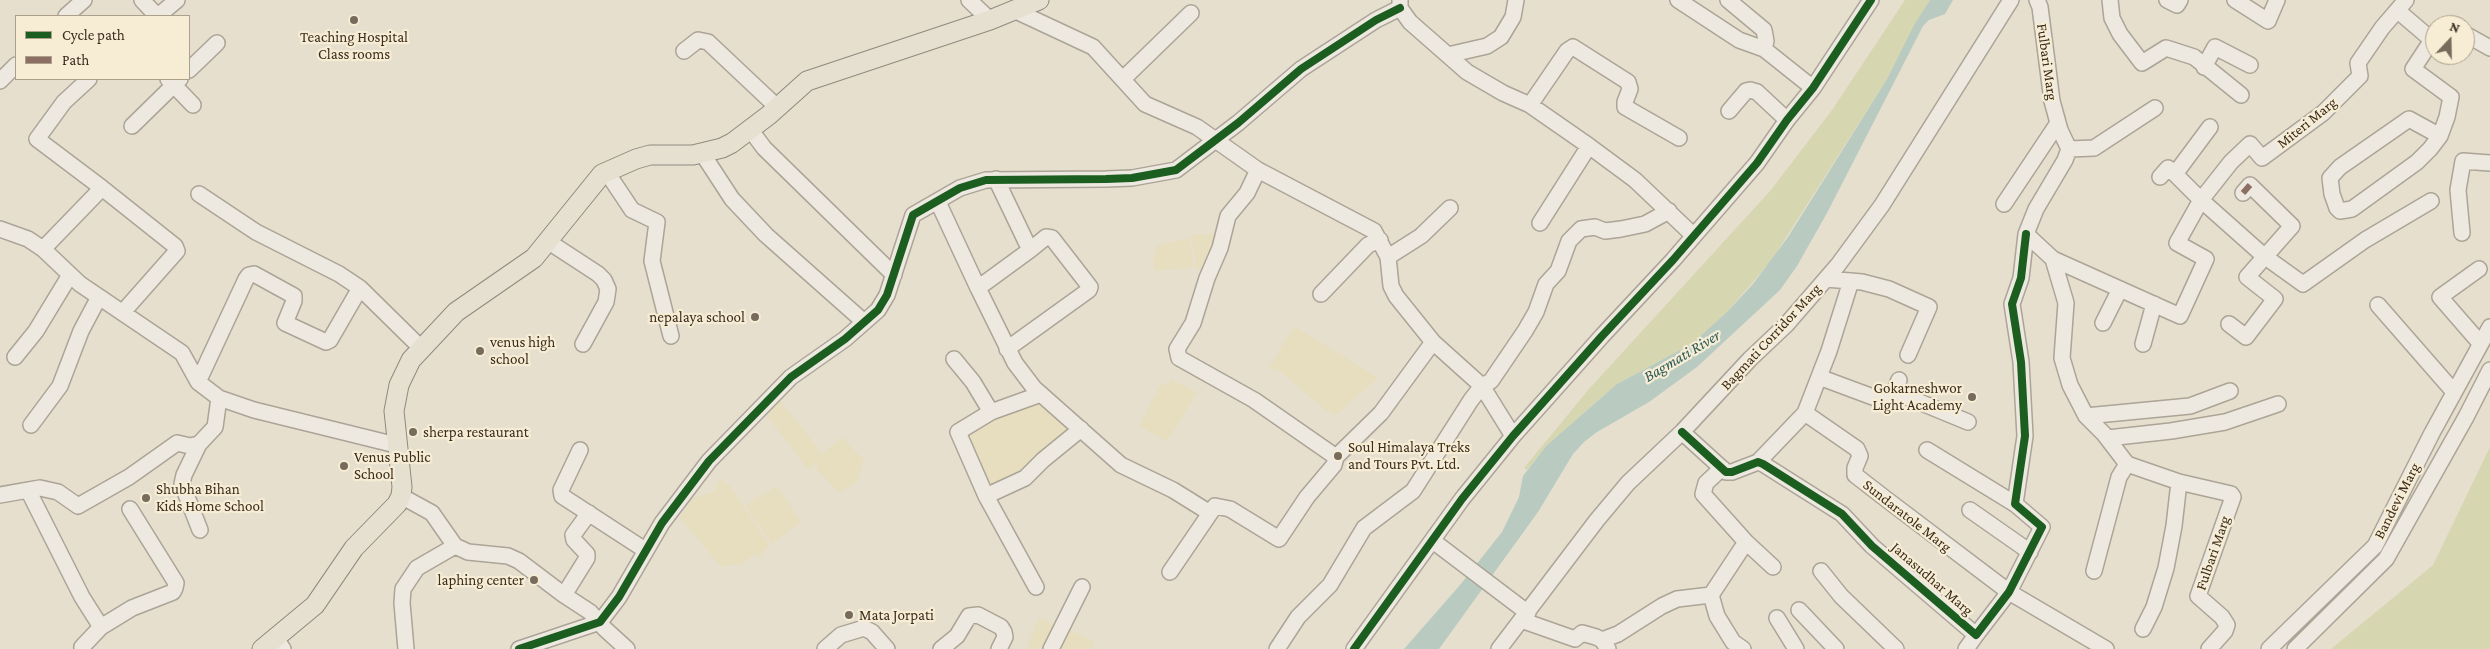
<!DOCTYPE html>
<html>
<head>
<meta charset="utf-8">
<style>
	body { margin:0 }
	#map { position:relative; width:2490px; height:649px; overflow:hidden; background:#e6dfce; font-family:"Crimson Pro",serif }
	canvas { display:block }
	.legend { position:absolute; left:15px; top:15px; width:175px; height:65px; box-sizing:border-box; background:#f7edd4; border:1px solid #aca08b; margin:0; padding:6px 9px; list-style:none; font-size:15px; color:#3b2c1e }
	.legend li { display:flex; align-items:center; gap:10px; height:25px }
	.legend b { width:25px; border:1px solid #aca08b }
	.north { position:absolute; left:2425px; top:15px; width:50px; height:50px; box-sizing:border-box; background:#f7edd4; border:1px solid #aca08b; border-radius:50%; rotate:21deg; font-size:14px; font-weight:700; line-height:20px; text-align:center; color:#3b2c1e }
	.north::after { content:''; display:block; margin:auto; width:18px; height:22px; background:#776b5c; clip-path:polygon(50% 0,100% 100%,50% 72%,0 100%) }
</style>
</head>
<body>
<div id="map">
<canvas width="2490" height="649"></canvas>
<ul class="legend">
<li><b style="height:6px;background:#1b5e20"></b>Cycle path</li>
<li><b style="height:6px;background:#8d6e63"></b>Path</li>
</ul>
<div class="north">N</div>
</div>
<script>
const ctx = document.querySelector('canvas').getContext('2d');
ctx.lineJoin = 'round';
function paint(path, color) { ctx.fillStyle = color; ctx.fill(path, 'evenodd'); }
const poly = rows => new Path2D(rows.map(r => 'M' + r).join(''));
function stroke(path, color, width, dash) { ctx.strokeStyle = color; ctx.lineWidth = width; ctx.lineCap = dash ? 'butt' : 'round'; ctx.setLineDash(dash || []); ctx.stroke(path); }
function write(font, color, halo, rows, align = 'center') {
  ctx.font = font + ' "Crimson Pro",serif'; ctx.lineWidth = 4.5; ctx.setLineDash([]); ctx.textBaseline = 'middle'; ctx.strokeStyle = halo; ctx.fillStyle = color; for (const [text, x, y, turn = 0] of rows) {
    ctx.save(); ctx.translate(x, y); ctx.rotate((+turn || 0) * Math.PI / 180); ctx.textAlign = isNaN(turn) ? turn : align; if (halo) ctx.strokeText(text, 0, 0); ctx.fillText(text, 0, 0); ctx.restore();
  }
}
paint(poly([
	[1219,233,1206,270,1197,269,1191,235],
	[1189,238,1194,267,1155,271,1153,257,1158,245],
	[1294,326,1378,378,1336,415,1324,409,1281,372,1269,368],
	[1171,379,1197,393,1167,441,1139,426,1161,384,1168,385],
	[776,395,822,453,819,458,826,450,844,437,847,443,864,460,858,481,840,493,817,470,817,461,809,471,764,412],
	[1040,399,1074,430,1024,478,989,493,961,433,993,420,1009,453,994,420],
	[720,479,730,486,770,545,758,558,755,554,741,564,721,567,680,518,692,498,714,492],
	[777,486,801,522,772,544,745,505],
	[1039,618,1095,641,1091,649,1026,649]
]), '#e6debe');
paint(poly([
	[1905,0,1930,0,1914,26,1887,79,1771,261,1727,312,1705,333,1693,343,1617,384,1546,446,1527,470,1524,468,1589,389,1771,190,1832,110],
	[2490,447,2490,649,2331,649,2433,565]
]), '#d6d6b0');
paint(poly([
	[1930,0,1953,0,1945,14,1929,20,1923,26,1827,213,1797,266,1780,290,1697,367,1649,402,1597,432,1584,442,1573,454,1538,512,1439,649,1404,649,1460,585,1502,532,1519,497,1523,476,1546,446,1617,384,1693,343,1727,312,1753,284,1788,237,1887,79,1914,25]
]), '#b9cbc1');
const minor = poly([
	[142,0,157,16],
	[969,0,990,20],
	[1400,0,1400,8,1410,22,1467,72,1503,93,1530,105,1589,146,1635,180,1694,236],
	[1678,0,1739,40,1764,49],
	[1728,0,1764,30,1766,41,1764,49,1813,88],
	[2037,0,2040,7,2052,101,2060,130,2069,149,2065,160,2036,209,2026,234,2053,259,2066,303,2062,358,2070,385,2086,416,2104,434,2127,464,2179,482,2231,494,2233,497,2198,596,2222,617,2227,625,2225,631,2209,649],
	[2110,0,2112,18,2120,34,2142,63,2166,48,2194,57,2241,95],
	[2167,0,2177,5,2180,0],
	[2235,0,2268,21,2277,0],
	[1016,11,1093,47,1145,104,1197,127,1258,170,1374,231,1388,257,1391,286,1396,296,1433,342,1482,386,1513,436],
	[2398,11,2432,40,2413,69,2451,97,2447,117,2440,136,2430,149,2417,162,2352,209,2340,211,2337,208,2332,194,2330,178,2340,167,2409,119,2440,136],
	[66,16,84,0],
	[158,16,177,0],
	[2465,34,2490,48],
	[684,51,698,40,708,42,777,107],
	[1448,55,1487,46,1501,37,1513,17,1516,0],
	[2204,67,2215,47,2250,65],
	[189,70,217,43],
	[89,79,64,102,37,139,102,188,175,246,177,251,123,312],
	[168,79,193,105],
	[1123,79,1191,13],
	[0,81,16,65],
	[1530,105,1567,51,1573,47,1628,82,1630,89,1625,102,1625,107,1679,138],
	[1729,111,1746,91,1750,90,1757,92,1787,120],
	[132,126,180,79],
	[2210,127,2175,174,2201,200,2264,256,2303,284,2365,240,2431,201],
	[750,129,764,148,894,275],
	[2069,149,2094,148,2155,108],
	[702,153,732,199,766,235,863,321],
	[606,171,632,210,657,222,652,261,671,336],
	[2160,177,2168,168,2175,174],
	[199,194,256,232,339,274,360,288,421,348],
	[938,202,978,288,1030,250,996,179],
	[2004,204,2058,123],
	[1540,223,1589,146],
	[0,229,28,239,43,249,80,284,182,353,198,382,219,398,254,410,396,445],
	[2462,233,2458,190,2463,161,2490,163],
	[549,242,598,274,604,280,608,289,606,302,583,344],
	[43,249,102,188],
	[1388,257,1421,236,1450,208],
	[2053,259,2180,316,2206,259,2177,243,2201,200,2231,162,2250,144,2262,158,2323,113,2360,76,2358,63,2382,28,2406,0],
	[2479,269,2440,297,2480,343],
	[1826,279,1862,282,1889,289,1929,307,1908,355],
	[978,288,1015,363,1034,388,1121,465,1173,490,1210,513],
	[1321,294,1368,245,1380,240],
	[2378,305,2454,392],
	[2103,323,2120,289],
	[2229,324,2246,337,2275,299,2247,277,2292,226,2250,185,2243,193],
	[2143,344,2154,304],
	[1007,349,1089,290,1090,287,1052,238,1046,237,1030,250],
	[15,357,36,331,70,275],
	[954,359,973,382,991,412],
	[1819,377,1889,403,1899,380],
	[198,382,246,279,249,275,254,274,294,296,294,301,285,323,326,342,330,340,360,288],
	[1895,392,1968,422],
	[1805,413,1857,449,1860,456,1855,468,1855,475,1886,499,2009,592,2106,649],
	[2086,416,2190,406,2230,391],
	[31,425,60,386,81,331,99,297],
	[1682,432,1726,472,1732,472,1758,462,1763,464,1842,514,1872,546,1976,635,2009,592,2042,527,2015,504,2025,436,2021,362,2012,304,2021,278,2026,234],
	[2108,438,2171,431,2225,422,2278,404],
	[580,450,561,490,562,496,645,550],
	[1927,450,2015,504],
	[1336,457,1381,413,1433,342],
	[1758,462,1805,413,1829,351,1851,281],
	[28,490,82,597,101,627],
	[0,495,40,488,58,492,78,506,129,477,177,443,190,446,199,444],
	[401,496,432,513,455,546,468,552,508,556,519,561,564,595,590,612,605,629,627,649],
	[986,496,1025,478,1043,460,1081,429],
	[1970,510,2030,552],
	[200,530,182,484,184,475,199,444,215,427,219,398],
	[1433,541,1528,613],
	[1746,542,1773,567],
	[1821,571,1841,596,1896,649],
	[2094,571,2119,477,2127,464],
	[1170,572,1215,506,1230,509,1279,539,1307,497,1334,465,1336,457,1254,400,1179,358,1177,349,1193,323,1207,278,1220,248,1228,216,1247,193,1258,170],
	[1036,587,986,496,958,432,991,412,1041,394],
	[564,595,587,558,587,554,574,540,573,535,589,513],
	[1711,595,1746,542,1703,494,1706,483,1722,468],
	[1799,610,1836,649],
	[1777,618,1796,649],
	[1521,620,1575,639,1582,633,1596,637,1602,640,1608,649],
	[2143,629,2154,607,2166,568,2174,526,2179,482],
	[276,638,283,649],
	[1602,640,1618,634,1662,606,1677,599,1711,595,1717,616,1733,642,1743,649],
	[83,649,82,647,101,627,132,608,173,592,175,588,176,583,130,509],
	[406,649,402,603,403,589,417,568,455,546],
	[519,649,600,622,619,597,662,523,709,461,791,377,845,339,878,310,887,295,913,215,960,188,986,180,1106,179,1132,178,1176,170,1238,123,1301,69,1376,20,1400,8],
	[825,649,841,635,864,628,872,632,887,649],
	[941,649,957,636,969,616,978,615,1001,627,1004,632,1005,637,999,649],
	[1051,649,1082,587],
	[1277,649,1298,617,1330,585,1364,528,1413,491,1471,400,1482,386,1491,381,1525,331,1536,312,1546,284,1558,271,1569,241,1581,229,1595,227,1605,231,1621,229,1645,224,1669,211],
	[1354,649,1462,499,1513,436,1602,336,1673,260,1757,163,1787,120,1813,88,1871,0],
	[1499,649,1597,520,1628,483,1682,432,1750,359,1786,325,1838,265,1882,205,2011,0],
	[1966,649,1976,635],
	[2269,649,2375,546,2432,433,2490,327],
	[2295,649,2386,559,2466,417,2490,370]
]);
const major = poly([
	[262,649,315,605,354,548,397,504,401,496,402,487,394,411,399,385,411,360,456,312,534,258,602,174,636,159,650,155,693,155,722,148,732,143,769,115,807,81,990,20,1039,0]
]);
stroke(minor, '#aba497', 18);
stroke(major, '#91897e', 21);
stroke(minor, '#eee9e0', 15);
stroke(major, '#e6e0d1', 19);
stroke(poly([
	[2243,193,2250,185]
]), '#8d6e63', 6, [12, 6]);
stroke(poly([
	[1682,432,1726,472,1732,472,1758,462,1763,464,1842,514,1872,546,1976,635,2009,592,2042,527,2015,504,2025,436,2021,362,2012,304,2021,278,2026,234],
	[519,649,600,622,619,597,662,523,709,461,791,377,845,339,878,310,887,295,913,215,960,188,986,180,1106,179,1132,178,1176,170,1238,123,1301,69,1376,20,1400,8],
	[1354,649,1462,499,1513,436,1602,336,1673,260,1757,163,1787,120,1813,88,1871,0]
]), '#1b5e20', 8);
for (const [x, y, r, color] of [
	[354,20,5,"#776b5c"],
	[755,317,5,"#776b5c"],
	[480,351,5,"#776b5c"],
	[1972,397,5,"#776b5c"],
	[413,432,5,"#776b5c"],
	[1338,456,5,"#776b5c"],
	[344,466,5,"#776b5c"],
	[146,498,5,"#776b5c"],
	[534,580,5,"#776b5c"],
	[849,615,5,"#776b5c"]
]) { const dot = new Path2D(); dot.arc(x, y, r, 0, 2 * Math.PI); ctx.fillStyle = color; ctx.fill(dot); stroke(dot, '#f7edd4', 2); }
write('15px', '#3b2c1e', '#f7edd4', [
	["Teaching Hospital",354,37,"center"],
	["Class rooms",354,54,"center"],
	["nepalaya school",745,317,"right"],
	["venus high",490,342],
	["school",490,359],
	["Gokarneshwor",1962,388,"right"],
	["Light Academy",1962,405,"right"],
	["sherpa restaurant",423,432],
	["Soul Himalaya Treks",1348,447],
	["and Tours Pvt. Ltd.",1348,464],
	["Venus Public",354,457],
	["School",354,474],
	["Shubha Bihan",156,489],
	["Kids Home School",156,506],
	["laphing center",524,580,"right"],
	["Mata Jorpati",859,615]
], 'left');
write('15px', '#3b2c1e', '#f7edd4', [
	["Fulbari Marg",2047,62,82],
	["Miteri Marg",2307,123,-39],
	["Bagmati Corridor Marg",1771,337,-47],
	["Bandevi Marg",2397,501,-63],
	["Sundaratole Marg",1907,516,38],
	["Fulbari Marg",2213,553,-71],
	["Janasudhar Marg",1932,579,41]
]);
write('italic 16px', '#2d5b59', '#f7edd4', [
	["Bagmati River",1682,356,-31]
]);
</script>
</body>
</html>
